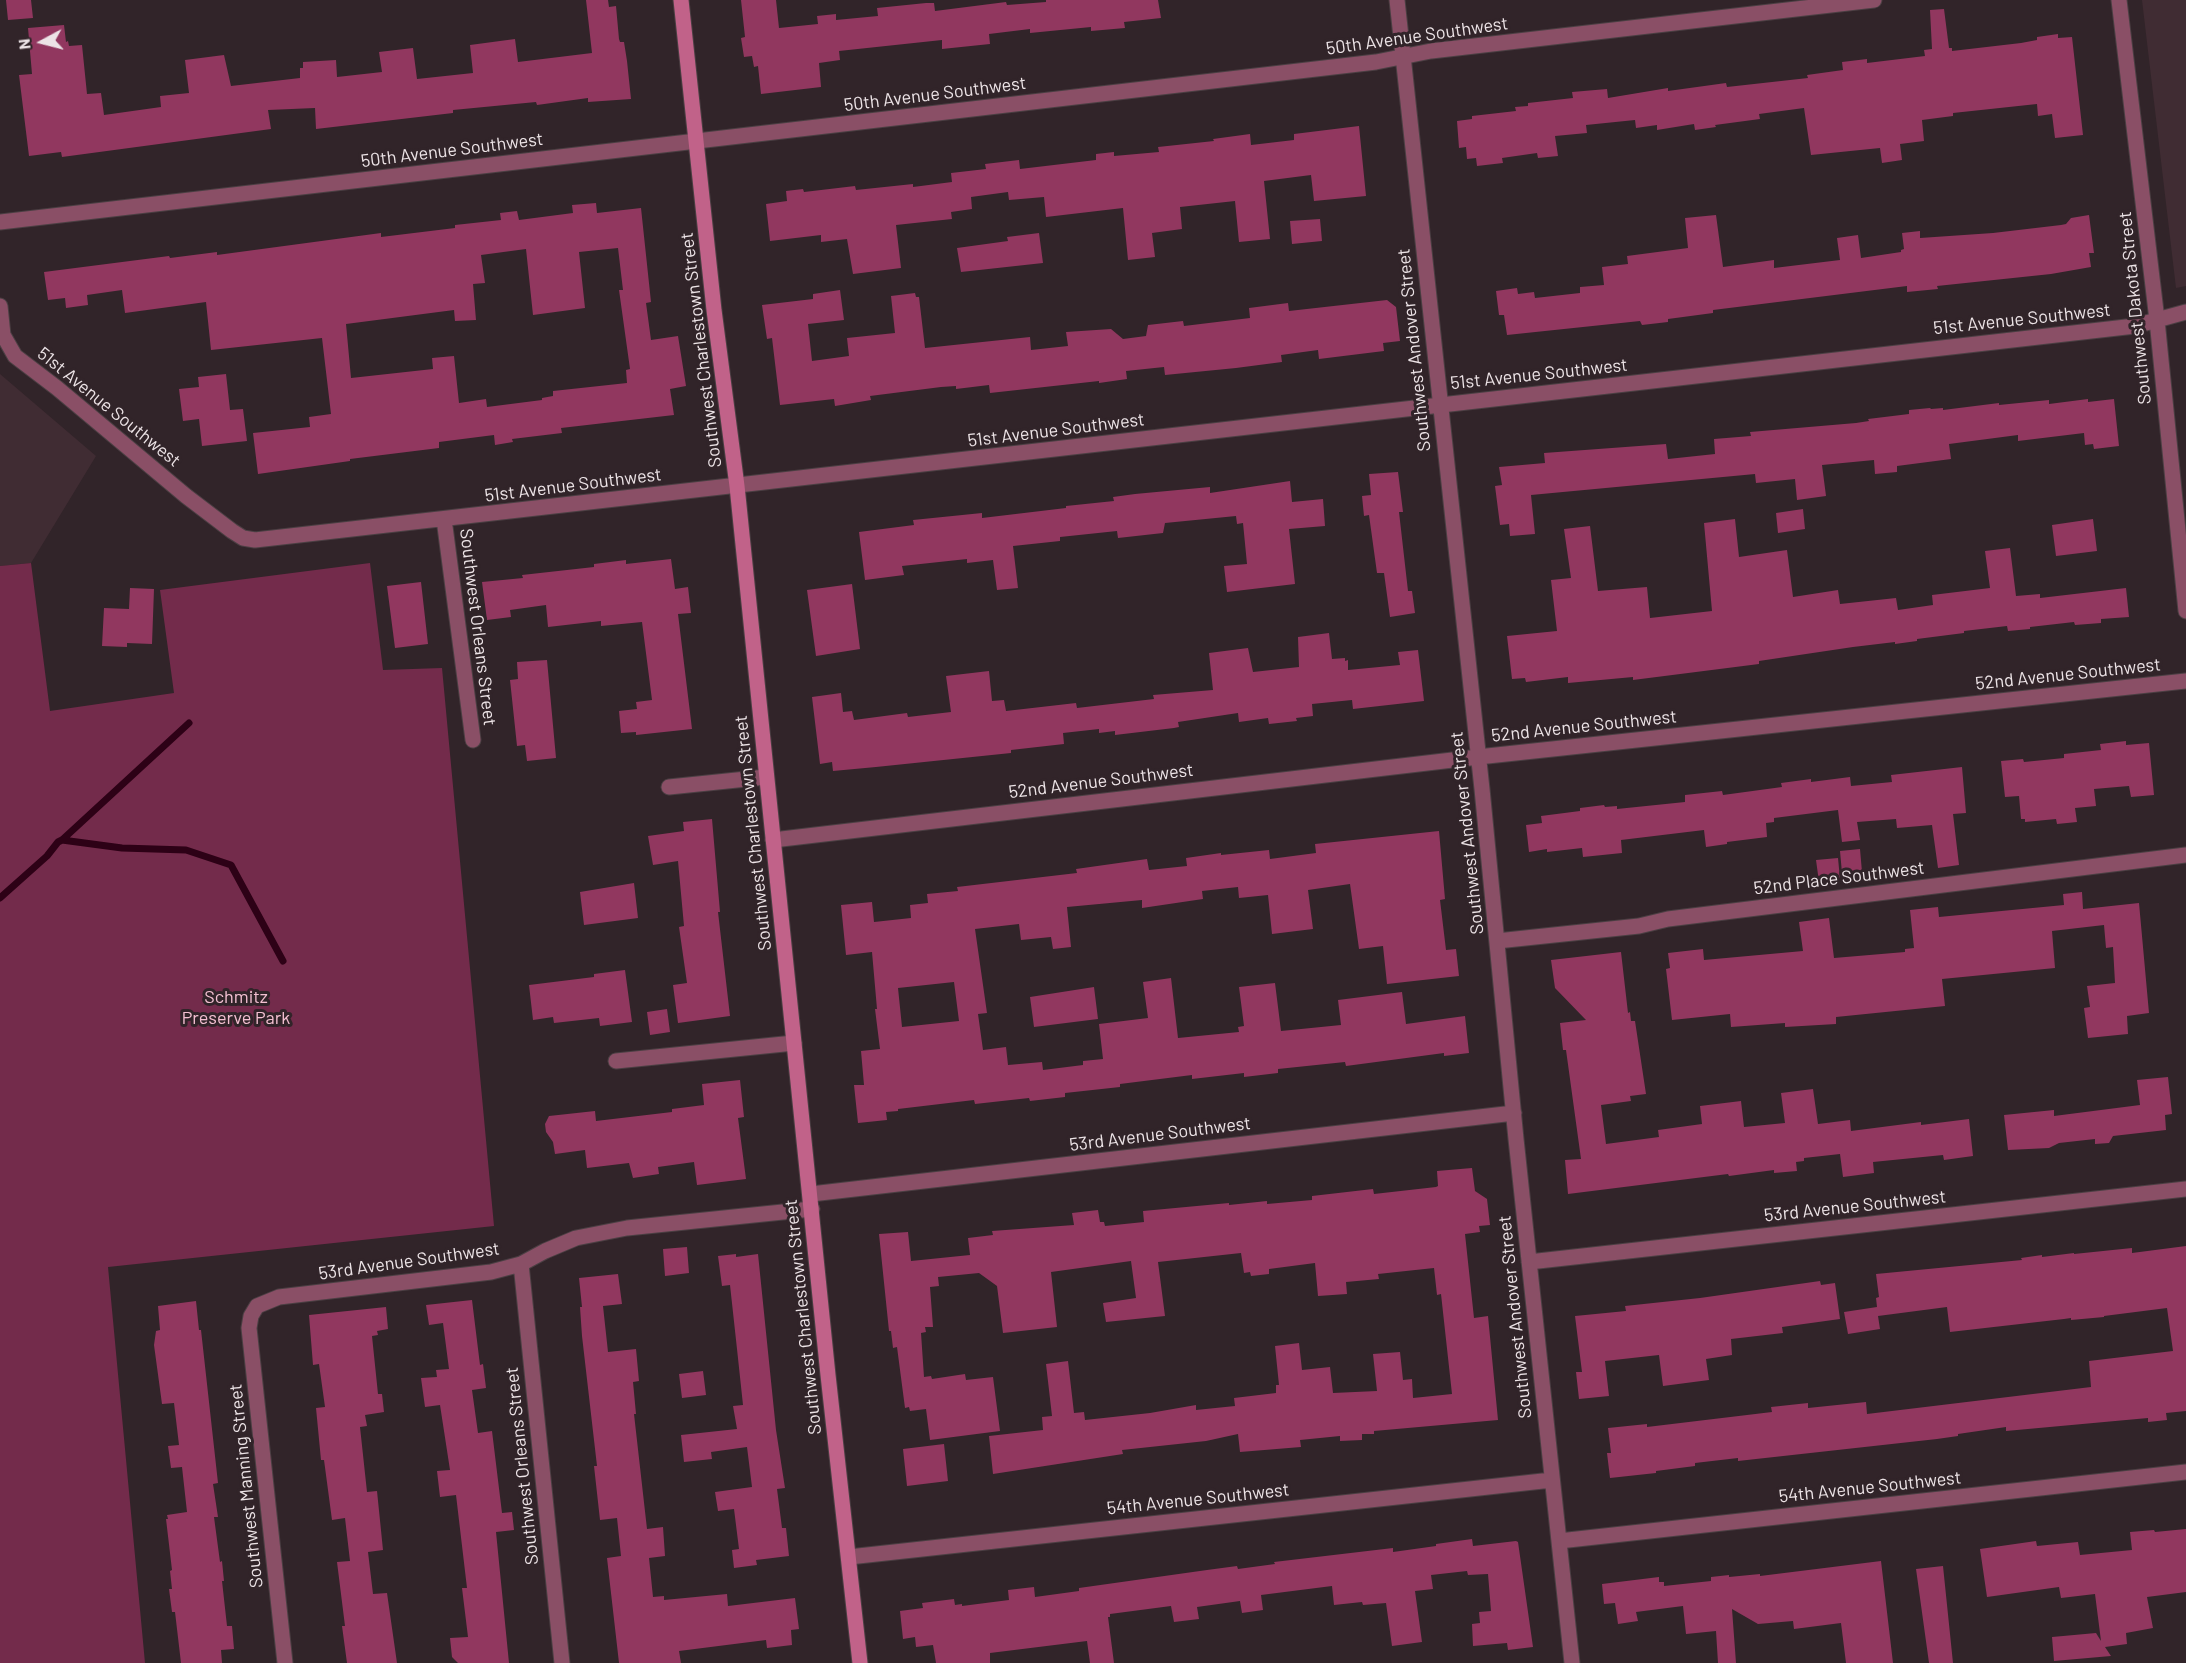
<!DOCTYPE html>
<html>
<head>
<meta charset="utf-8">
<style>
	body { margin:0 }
	#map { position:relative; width:2186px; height:1663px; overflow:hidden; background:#312429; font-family:Barlow,sans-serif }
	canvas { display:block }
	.north { position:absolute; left:12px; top:12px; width:60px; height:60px; -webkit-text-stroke:4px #312429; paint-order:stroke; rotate:263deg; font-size:16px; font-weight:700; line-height:24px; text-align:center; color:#ece3e6 }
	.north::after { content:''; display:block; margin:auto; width:21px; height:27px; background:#ece3e6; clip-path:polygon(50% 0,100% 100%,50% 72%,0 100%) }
</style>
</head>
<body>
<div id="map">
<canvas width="2186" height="1663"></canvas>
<div class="north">N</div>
</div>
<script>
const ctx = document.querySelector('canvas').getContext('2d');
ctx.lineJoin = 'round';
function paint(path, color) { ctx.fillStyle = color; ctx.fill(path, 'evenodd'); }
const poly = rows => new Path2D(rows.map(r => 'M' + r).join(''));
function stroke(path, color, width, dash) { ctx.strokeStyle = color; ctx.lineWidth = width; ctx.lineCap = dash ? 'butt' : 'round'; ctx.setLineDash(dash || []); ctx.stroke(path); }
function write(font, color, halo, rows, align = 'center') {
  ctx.font = font + ' Barlow,sans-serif'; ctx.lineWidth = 6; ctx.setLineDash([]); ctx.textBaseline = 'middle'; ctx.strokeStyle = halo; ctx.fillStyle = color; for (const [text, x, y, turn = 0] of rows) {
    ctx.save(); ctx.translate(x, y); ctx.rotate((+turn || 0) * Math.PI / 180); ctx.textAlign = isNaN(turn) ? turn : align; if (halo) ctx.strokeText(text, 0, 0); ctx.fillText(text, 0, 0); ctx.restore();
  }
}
paint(poly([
	[2142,0,2186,0,2186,286,2176,288],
	[0,374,96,456,31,563,0,566]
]), '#402c33');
paint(poly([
	[31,563,50,711,174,693,160,590,370,563,383,670,442,668,494,1226,108,1267,145,1663,0,1663,0,566]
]), '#732b4b');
stroke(poly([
	[62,840,122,848,186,850,231,865,283,961],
	[0,898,47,856,58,842,62,840,189,723]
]), '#2d0116', 7);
paint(poly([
	[6,0,31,0,33,18,8,20],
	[586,0,608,0,609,7,616,6,619,39,620,42,624,42,627,61,631,99,588,102,588,98,537,105,536,102,453,110,453,113,316,129,315,108,268,110,271,129,62,157,61,152,29,156,19,75,32,74,28,28,64,25,66,42,68,41,69,46,82,45,87,94,101,93,104,115,161,107,160,96,189,93,185,60,224,55,231,86,300,78,300,68,303,68,303,62,336,60,337,77,382,72,379,52,413,48,417,79,473,73,470,45,515,39,518,62,592,53],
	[741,0,776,0,779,28,818,24,817,16,836,14,836,20,878,16,877,8,926,3,934,3,935,11,1006,2,1007,5,1046,2,1046,0,1158,0,1161,18,1124,22,1125,28,1091,31,1091,27,1030,33,1030,29,989,34,990,44,942,49,942,40,839,51,840,60,819,63,821,87,761,94,758,66,754,67,752,56,744,57,741,38,745,37],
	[1944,9,1949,48,1952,48,1952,51,2021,43,2037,40,2037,37,2058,34,2058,38,2072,37,2083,135,2055,138,2052,114,2038,116,2037,104,1953,113,1953,116,1922,120,1924,141,1900,144,1902,160,1882,163,1880,148,1811,155,1804,108,1759,114,1760,119,1715,125,1716,127,1695,130,1694,124,1657,130,1657,125,1636,128,1635,120,1586,125,1587,133,1555,136,1558,156,1538,158,1537,153,1502,158,1503,163,1477,166,1476,158,1467,159,1466,147,1459,148,1457,121,1472,119,1472,116,1516,111,1515,107,1528,106,1528,103,1573,98,1572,92,1607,89,1608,98,1668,88,1668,91,1726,83,1727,87,1808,78,1807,75,1843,70,1842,62,1867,59,1867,63,1925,56,1924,50,1932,49,1930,10],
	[1359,126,1366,196,1314,201,1311,175,1264,181,1270,239,1239,242,1235,201,1180,207,1182,229,1152,233,1155,257,1128,260,1123,208,1046,217,1044,197,1009,200,1008,192,971,197,972,209,951,212,952,219,896,225,901,268,853,274,847,239,821,242,821,235,770,241,766,204,787,201,786,191,803,189,804,192,855,186,856,190,913,184,913,187,952,182,951,173,986,169,985,164,1019,160,1020,169,1096,160,1096,154,1114,152,1114,156,1159,152,1158,147,1214,141,1213,139,1250,134,1251,145,1294,140,1294,134],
	[596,203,597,213,641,208,651,302,646,303,651,340,678,336,686,386,670,389,674,415,561,428,562,433,512,439,513,442,495,445,494,435,439,442,439,448,350,459,350,461,258,474,253,433,310,427,309,417,331,414,322,338,211,350,206,302,125,313,122,290,87,295,88,305,66,308,65,298,48,300,44,272,169,256,170,258,217,252,217,255,381,233,381,237,455,228,455,225,501,220,500,213,517,211,519,220,573,213,572,205],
	[618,248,623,290,619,290,630,369,626,370,627,383,553,391,553,396,542,398,542,400,487,407,486,399,459,403,454,356,432,358,433,369,351,378,346,324,454,310,455,321,476,320,473,284,485,283,481,255,526,249,533,315,585,308,579,252],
	[1716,215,1723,267,1774,260,1774,268,1840,260,1837,238,1858,235,1861,258,1901,252,1901,250,1904,249,1902,233,1920,231,1920,238,1993,233,2061,225,2066,224,2071,218,2089,215,2094,253,2089,253,2091,267,2051,274,1937,286,1938,289,1907,292,1907,286,1713,310,1713,313,1668,319,1668,322,1642,325,1640,321,1507,335,1504,315,1499,315,1496,291,1517,288,1518,294,1534,292,1535,298,1580,293,1580,287,1604,285,1602,267,1628,264,1627,256,1688,248,1685,218],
	[1320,219,1322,241,1292,244,1290,221],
	[1039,233,1043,263,961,272,957,248,1008,241,1007,237],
	[840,290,844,320,808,324,812,361,849,356,847,338,895,333,891,296,915,293,916,297,919,297,925,348,1030,337,1031,350,1068,346,1066,332,1111,329,1123,339,1146,336,1148,325,1183,321,1184,326,1250,318,1249,308,1288,303,1289,311,1387,300,1396,307,1400,341,1383,343,1384,351,1319,359,1318,350,1281,355,1282,362,1236,368,1165,375,1164,367,1126,371,1127,379,1099,383,1099,381,990,393,989,385,956,389,956,386,941,387,870,396,871,400,835,406,834,399,780,405,772,338,767,339,762,305,813,299,813,294],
	[226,374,230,410,243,409,247,441,202,446,199,419,183,421,179,389,199,387,198,377],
	[2088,399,2088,402,2114,399,2119,446,2094,449,2093,444,2085,445,2084,433,2018,441,2018,435,1949,444,1951,459,1897,466,1897,472,1875,474,1874,460,1822,465,1826,496,1797,500,1795,479,1756,483,1755,474,1531,495,1535,534,1510,536,1509,524,1500,525,1495,486,1502,485,1499,467,1545,463,1544,453,1666,444,1668,459,1715,454,1714,439,1751,436,1750,432,1856,423,1869,421,1868,419,1909,414,1909,410,1930,408,1931,409,1943,408,1943,410,1999,403,1999,405,2049,400,2049,404],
	[1398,472,1403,512,1399,512,1408,591,1412,591,1415,613,1390,617,1384,573,1377,573,1369,515,1364,516,1362,496,1371,495,1369,474],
	[1290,481,1292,502,1323,499,1325,526,1289,529,1295,584,1227,592,1224,566,1247,564,1243,523,1237,524,1236,516,1165,523,1163,533,1118,538,1117,531,1060,537,1060,541,1013,546,1018,588,997,590,993,560,967,563,967,559,902,566,904,575,865,580,859,532,914,525,913,520,982,513,982,518,1066,508,1066,506,1114,501,1113,497,1135,494,1210,487,1210,493],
	[1803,509,1805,529,1778,533,1776,513],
	[1735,519,1739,557,1787,550,1793,597,1838,590,1840,604,1896,598,1898,610,1933,605,1932,595,1990,588,1985,551,2010,548,2016,596,2040,594,2040,598,2126,588,2129,617,2101,619,2101,623,2075,625,2074,622,2030,627,2030,629,2008,631,2007,626,1964,631,1964,633,1917,639,1917,641,1895,644,1895,642,1853,647,1759,661,1759,664,1633,680,1633,677,1568,683,1568,677,1526,682,1525,678,1512,679,1507,636,1557,631,1551,580,1571,578,1564,529,1590,526,1598,591,1647,587,1650,618,1712,611,1704,523],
	[2093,519,2097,551,2056,556,2052,525],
	[671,559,675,589,688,587,691,613,678,614,692,729,636,735,636,732,621,733,619,711,637,709,636,702,652,700,642,622,601,626,601,621,548,627,546,605,510,610,511,617,487,620,482,582,523,578,522,575,594,567,594,564,626,560,626,564],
	[421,582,428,644,395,648,387,586],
	[852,584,860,649,816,656,807,590],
	[130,588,154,589,152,644,127,643,127,647,102,646,104,608,129,609],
	[1329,633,1332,659,1345,658,1345,661,1348,660,1348,670,1400,665,1398,652,1418,650,1424,701,1353,709,1352,700,1312,704,1313,716,1296,718,1297,721,1269,724,1268,718,1239,722,1238,713,1178,722,1179,727,1174,728,1115,735,1115,731,1099,733,1099,729,1063,733,1064,744,1011,750,1011,753,876,767,833,771,832,762,820,764,812,697,841,693,843,712,852,711,854,720,907,713,908,717,951,712,946,676,989,671,992,701,1004,700,1006,711,1076,703,1077,708,1154,699,1153,695,1213,690,1209,653,1248,648,1253,672,1299,667,1298,637],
	[547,660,556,758,527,761,525,745,517,746,510,680,518,679,517,662],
	[2126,741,2126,745,2149,743,2154,795,2131,797,2129,786,2094,789,2096,806,2075,808,2077,822,2057,824,2056,819,2025,822,2025,819,2021,819,2019,796,2005,797,2001,761,2023,759,2024,762,2064,758,2064,754,2101,750,2100,744],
	[1962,767,1966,813,1953,814,1959,865,1938,868,1932,825,1897,828,1896,819,1857,822,1860,840,1842,842,1838,810,1774,818,1774,822,1766,823,1767,837,1727,842,1727,844,1706,847,1704,830,1621,840,1622,853,1583,857,1582,848,1547,852,1547,849,1529,852,1526,825,1542,823,1541,816,1580,811,1580,808,1604,805,1605,807,1617,806,1617,809,1685,802,1685,795,1722,791,1723,795,1782,787,1781,783,1811,779,1811,782,1850,777,1851,786,1892,782,1891,775],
	[712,819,720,912,718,912,730,1016,678,1023,673,985,687,983,679,927,684,926,678,861,653,865,648,836,684,831,683,822],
	[1439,831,1445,899,1440,900,1446,950,1456,949,1459,976,1387,984,1383,946,1359,949,1350,884,1308,890,1313,929,1272,934,1268,895,1239,898,1238,887,1202,891,1203,899,1142,908,1142,900,1067,907,1071,947,1053,949,1051,937,1021,940,1019,924,975,929,987,1013,978,1014,983,1050,1006,1047,1008,1065,1042,1062,1043,1070,1083,1065,1083,1061,1103,1059,1099,1024,1148,1018,1143,982,1171,978,1178,1038,1239,1032,1238,1027,1244,1026,1239,987,1275,983,1281,1031,1341,1025,1338,1000,1402,992,1406,1024,1465,1016,1469,1053,1444,1056,1444,1053,1346,1066,1345,1062,1278,1069,1278,1073,1244,1077,1244,1073,1192,1079,1192,1075,1120,1084,1120,1087,1065,1093,1065,1097,1030,1101,1029,1098,975,1104,974,1100,898,1109,898,1111,886,1112,887,1120,858,1123,854,1085,864,1085,861,1051,880,1049,875,1009,877,1009,872,952,846,955,841,905,872,902,874,922,911,918,910,905,928,903,927,894,958,891,957,887,1077,873,1076,869,1147,859,1149,870,1187,866,1186,858,1221,853,1221,855,1269,850,1270,859,1316,853,1315,844],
	[954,982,959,1021,902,1027,898,988],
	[1860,849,1862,872,1842,873,1840,851],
	[1838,858,1840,879,1819,882,1816,860],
	[634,883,638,918,584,925,580,892],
	[2082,892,2083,909,2139,903,2149,1013,2127,1016,2128,1034,2088,1038,2084,1008,2090,1007,2087,986,2115,983,2113,947,2106,948,2104,925,2052,931,2055,968,1942,979,1945,1006,1836,1017,1836,1024,1785,1027,1785,1023,1731,1027,1730,1014,1672,1020,1666,969,1670,968,1668,953,1703,949,1704,960,1803,951,1799,922,1829,918,1834,958,1905,952,1905,949,1914,948,1910,910,1938,907,1939,917,2064,905,2063,894],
	[1621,952,1628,1013,1630,1012,1631,1021,1635,1021,1646,1094,1630,1096,1631,1101,1601,1105,1606,1144,1659,1137,1658,1130,1702,1124,1700,1106,1741,1101,1744,1127,1785,1123,1781,1093,1813,1089,1818,1124,1850,1120,1851,1131,1921,1122,1921,1125,1969,1119,1973,1156,1944,1160,1943,1155,1873,1162,1874,1173,1843,1177,1840,1154,1804,1158,1804,1161,1796,1162,1797,1171,1774,1173,1774,1170,1729,1176,1728,1174,1568,1194,1565,1160,1581,1159,1566,1050,1563,1050,1560,1023,1586,1020,1555,988,1551,960],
	[625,970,632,1022,600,1026,599,1018,554,1023,553,1017,533,1020,529,985,594,977,594,974],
	[1094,987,1098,1019,1034,1027,1030,997],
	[667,1009,670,1032,650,1035,647,1012],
	[2168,1077,2172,1114,2165,1115,2166,1130,2113,1136,2109,1143,2095,1144,2095,1139,2059,1143,2049,1148,2008,1150,2004,1115,2054,1110,2054,1116,2140,1105,2137,1080],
	[740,1080,744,1117,738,1118,746,1179,697,1185,694,1162,658,1167,659,1174,633,1178,629,1163,587,1168,585,1150,555,1154,553,1142,546,1132,545,1124,549,1116,595,1111,596,1121,672,1112,672,1109,704,1105,702,1084],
	[1472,1168,1475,1191,1487,1199,1490,1225,1479,1226,1480,1232,1465,1234,1474,1318,1488,1316,1498,1420,1374,1431,1374,1434,1362,1434,1362,1440,1340,1441,1340,1436,1300,1440,1301,1447,1240,1452,1238,1434,1206,1441,1122,1450,1123,1454,993,1474,989,1436,1043,1430,1042,1417,1052,1416,1046,1364,1068,1361,1074,1413,1084,1412,1085,1420,1150,1413,1196,1405,1196,1410,1235,1406,1234,1398,1276,1393,1276,1385,1279,1385,1275,1346,1299,1343,1302,1370,1330,1367,1333,1393,1377,1391,1373,1354,1400,1352,1403,1380,1412,1379,1413,1398,1452,1394,1441,1294,1437,1295,1434,1268,1378,1274,1379,1279,1346,1282,1347,1294,1318,1296,1315,1263,1269,1269,1269,1274,1251,1276,1250,1272,1244,1273,1241,1253,1158,1262,1165,1316,1106,1322,1103,1303,1136,1298,1131,1261,1051,1272,1057,1327,1003,1333,997,1286,979,1273,938,1277,939,1286,930,1287,933,1327,925,1327,926,1332,921,1333,924,1377,931,1376,932,1379,965,1374,966,1380,993,1377,1000,1431,930,1440,926,1409,910,1411,909,1407,905,1408,897,1347,893,1348,891,1331,889,1331,879,1234,908,1232,911,1261,970,1255,968,1238,993,1235,992,1231,1074,1225,1072,1213,1098,1210,1100,1222,1104,1222,1105,1226,1144,1222,1143,1211,1229,1203,1229,1205,1267,1201,1267,1204,1312,1200,1312,1196,1373,1189,1374,1194,1436,1187,1438,1186,1437,1171],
	[2186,1246,2186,1411,2166,1413,2167,1420,2148,1422,2148,1418,2006,1431,2006,1427,1958,1434,1958,1436,1937,1439,1738,1461,1738,1458,1695,1463,1695,1466,1656,1471,1656,1473,1610,1478,1607,1453,1611,1453,1608,1428,1647,1424,1647,1427,1772,1412,1771,1407,1808,1403,1808,1408,1866,1402,1867,1414,2091,1387,2089,1361,2173,1351,2167,1308,2104,1316,2104,1317,2071,1320,2071,1318,2064,1319,1950,1332,1947,1307,1878,1316,1880,1329,1848,1334,1844,1312,1877,1307,1876,1298,1879,1297,1876,1274,2022,1260,2021,1258,2042,1255,2042,1257,2074,1253,2074,1254,2132,1248,2132,1253],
	[687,1247,689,1273,665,1276,663,1249],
	[736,1254,736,1257,758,1254,776,1430,785,1488,777,1489,782,1528,786,1528,789,1556,756,1560,757,1565,734,1568,732,1550,739,1549,734,1509,718,1511,715,1492,752,1487,747,1447,711,1452,712,1459,684,1462,681,1435,737,1429,733,1406,743,1405,737,1349,730,1285,722,1286,718,1256],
	[618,1274,622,1304,603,1306,608,1352,636,1349,639,1381,633,1382,636,1414,634,1414,647,1529,663,1527,665,1556,649,1558,653,1597,664,1596,664,1600,727,1594,728,1606,795,1598,799,1629,791,1630,792,1645,767,1648,766,1640,679,1651,681,1663,619,1663,607,1558,621,1556,617,1518,600,1520,594,1466,597,1466,582,1336,580,1307,582,1307,579,1278],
	[1820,1281,1821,1285,1835,1283,1840,1319,1782,1327,1783,1333,1731,1339,1732,1355,1706,1359,1709,1380,1663,1386,1659,1355,1605,1361,1609,1396,1579,1399,1576,1372,1582,1372,1575,1316,1626,1311,1625,1306,1700,1298],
	[472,1300,480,1365,483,1364,486,1388,472,1390,478,1433,492,1431,502,1513,512,1512,514,1530,496,1532,509,1663,458,1663,452,1657,450,1638,468,1637,462,1588,467,1588,456,1495,440,1497,437,1471,450,1470,440,1405,425,1407,421,1378,437,1377,436,1370,449,1369,443,1323,429,1325,426,1305],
	[196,1301,199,1330,201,1330,218,1483,213,1484,218,1517,214,1517,220,1562,222,1561,224,1581,222,1581,227,1626,232,1626,234,1649,221,1650,222,1663,181,1663,175,1612,172,1612,169,1589,172,1589,170,1571,172,1570,166,1519,168,1519,167,1515,187,1512,182,1467,171,1468,168,1446,179,1445,174,1403,162,1404,154,1345,156,1331,160,1330,158,1306],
	[386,1307,388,1329,377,1331,378,1335,372,1336,378,1394,382,1394,384,1412,365,1415,367,1426,360,1427,367,1492,377,1491,383,1550,368,1552,373,1594,387,1593,397,1663,347,1663,342,1626,345,1626,337,1562,350,1561,345,1518,332,1520,324,1460,321,1460,316,1408,325,1407,319,1364,313,1365,309,1315],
	[703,1371,706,1395,682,1398,679,1374],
	[944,1444,948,1481,907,1486,903,1449],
	[2186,1529,2186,1592,2147,1597,2153,1628,2126,1633,2127,1644,2105,1647,2111,1656,2054,1661,2052,1637,2096,1633,2101,1641,2095,1594,2061,1598,2059,1587,1987,1597,1980,1549,2036,1541,2037,1546,2078,1542,2080,1555,2132,1550,2130,1532,2154,1530,2155,1532],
	[1472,1539,1473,1546,1516,1541,1518,1542,1533,1647,1508,1650,1507,1643,1473,1646,1472,1624,1480,1623,1479,1612,1491,1611,1488,1574,1468,1575,1467,1571,1431,1575,1433,1589,1415,1591,1422,1642,1392,1646,1386,1603,1363,1605,1362,1602,1334,1605,1332,1586,1261,1595,1263,1610,1242,1613,1240,1601,1197,1607,1199,1619,1174,1622,1171,1606,1110,1614,1110,1617,1108,1617,1114,1663,1090,1663,1087,1641,990,1653,990,1663,936,1663,933,1645,916,1647,915,1637,903,1639,900,1611,923,1608,922,1603,954,1599,955,1605,962,1604,962,1606,1009,1600,1008,1590,1034,1587,1035,1597,1079,1591,1079,1588,1207,1570,1237,1566,1238,1569,1275,1564,1274,1562,1393,1548,1393,1552,1436,1546,1436,1544],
	[1881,1561,1893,1663,1846,1663,1841,1623,1794,1629,1793,1621,1758,1624,1732,1609,1736,1663,1718,1663,1716,1631,1686,1634,1683,1606,1636,1612,1638,1621,1618,1624,1615,1603,1604,1604,1602,1584,1659,1577,1659,1582,1664,1582,1664,1586,1711,1581,1711,1577,1729,1575,1729,1577,1760,1574,1760,1576],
	[1943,1566,1953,1663,1929,1663,1916,1569]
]), '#91375f');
const street = poly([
	[1397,0,1482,789,1516,1139,1572,1663],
	[2119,0,2157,320,2186,611],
	[0,222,1376,62,1431,51,1874,0],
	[0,306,3,335,15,356,57,388,186,496,232,531,243,538,255,540,2135,326,2186,312],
	[444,519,473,740],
	[669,787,766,777],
	[773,840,1478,757,2186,681],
	[1497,941,1639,926,1668,919,2186,855],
	[616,1061,794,1043],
	[811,1194,1514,1113],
	[1529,1262,2186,1189],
	[521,1264,562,1663],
	[1559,1541,2186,1472],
	[849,1557,1552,1480],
	[285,1663,249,1328,251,1316,257,1306,279,1297,491,1272,521,1264,545,1251,576,1238,627,1228,812,1209]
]);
const secondary = poly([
	[681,0,714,310,737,486,828,1375,860,1663]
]);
stroke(street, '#4b3f43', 17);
stroke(secondary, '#4b3f43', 17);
stroke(street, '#8a4f66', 15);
stroke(secondary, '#c16289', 15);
write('18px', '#ece3e6', '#312429', [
	["50th Avenue Southwest",1417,36,-8],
	["50th Avenue Southwest",935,94,-7],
	["50th Avenue Southwest",452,150,-7],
	["Southwest Dakota Street",2135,308,-96],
	["51st Avenue Southwest",2022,319,-6],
	["Southwest Charlestown Street",701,350,-97],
	["Southwest Andover Street",1414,350,-96],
	["51st Avenue Southwest",1539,374,-6],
	["51st Avenue Southwest",109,407,39],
	["51st Avenue Southwest",1056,430,-7],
	["51st Avenue Southwest",573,485,-7],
	["Southwest Orleans Street",478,627,83],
	["52nd Avenue Southwest",2068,674,-6],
	["52nd Avenue Southwest",1584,726,-6],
	["52nd Avenue Southwest",1101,781,-7],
	["Southwest Charlestown Street",753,833,-96],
	["Southwest Andover Street",1467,833,-96],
	["52nd Place Southwest",1839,878,-7],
	["53rd Avenue Southwest",1160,1134,-7],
	["53rd Avenue Southwest",1855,1206,-6],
	["53rd Avenue Southwest",409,1261,-8],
	["Southwest Charlestown Street",803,1317,-96],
	["Southwest Andover Street",1515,1317,-96],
	["Southwest Orleans Street",522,1466,-96],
	["Southwest Manning Street",246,1486,-96],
	["54th Avenue Southwest",1870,1487,-6],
	["54th Avenue Southwest",1198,1499,-6]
]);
write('18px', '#f4c0d2', '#312429', [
	["Schmitz",236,997],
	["Preserve Park",236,1018]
]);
</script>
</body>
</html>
